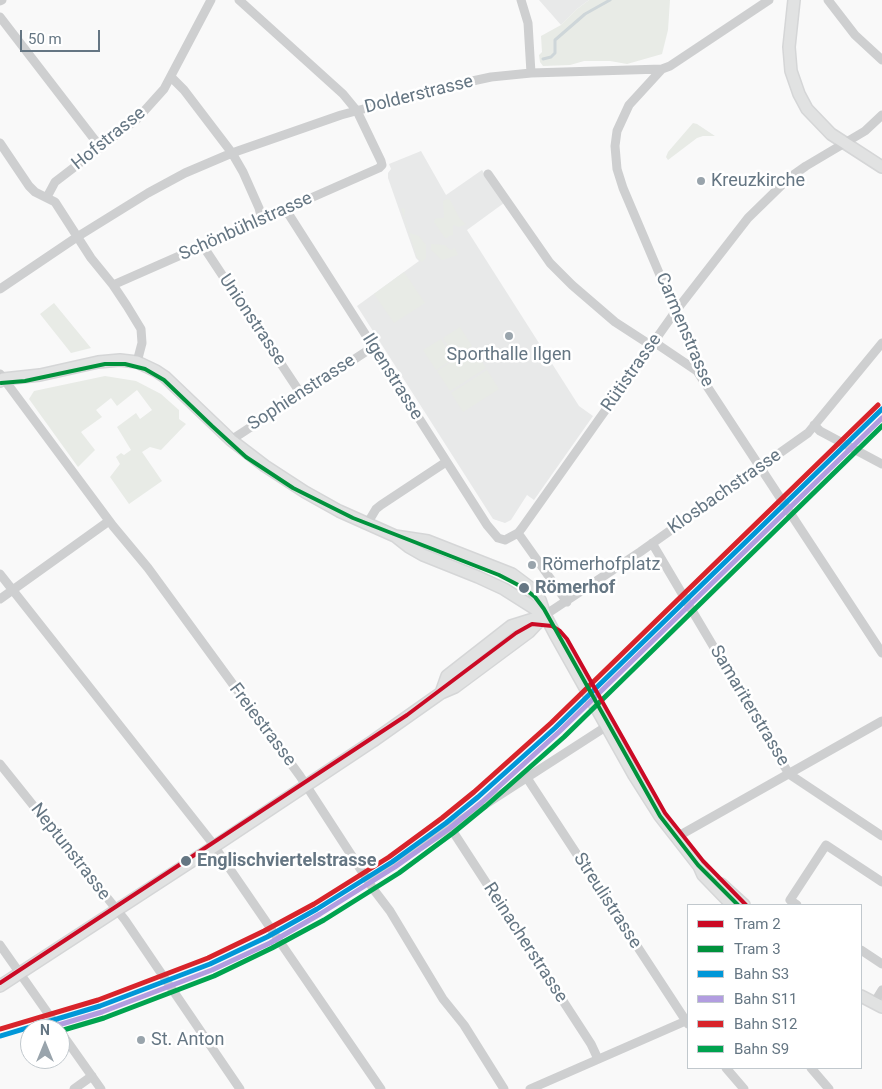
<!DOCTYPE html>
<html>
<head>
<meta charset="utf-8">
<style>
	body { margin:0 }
	#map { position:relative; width:882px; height:1089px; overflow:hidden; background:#f9f9f9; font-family:Roboto,sans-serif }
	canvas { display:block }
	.legend { position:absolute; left:687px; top:904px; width:175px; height:165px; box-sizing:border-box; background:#fff; border:1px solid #c1c8cd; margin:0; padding:6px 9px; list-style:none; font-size:15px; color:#657683 }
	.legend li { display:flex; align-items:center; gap:10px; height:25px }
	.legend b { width:25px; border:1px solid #c1c8cd }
	.north { position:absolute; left:20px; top:1019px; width:50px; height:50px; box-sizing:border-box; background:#fff; border:1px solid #c1c8cd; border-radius:50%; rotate:0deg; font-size:14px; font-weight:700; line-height:20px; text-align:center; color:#657683 }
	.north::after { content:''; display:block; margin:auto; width:18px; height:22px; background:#99a4ac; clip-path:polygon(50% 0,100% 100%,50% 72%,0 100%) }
	.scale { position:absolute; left:20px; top:30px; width:80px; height:22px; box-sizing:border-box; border:2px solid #657683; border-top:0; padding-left:6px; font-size:15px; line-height:18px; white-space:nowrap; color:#657683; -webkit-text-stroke:4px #fff; paint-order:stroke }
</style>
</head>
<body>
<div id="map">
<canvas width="882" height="1089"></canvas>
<ul class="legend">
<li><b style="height:6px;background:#cb0a25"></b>Tram 2</li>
<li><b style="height:6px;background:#00923c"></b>Tram 3</li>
<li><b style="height:6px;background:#0097d8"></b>Bahn S3</li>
<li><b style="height:6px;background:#b29de0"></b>Bahn S11</li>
<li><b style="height:6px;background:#d8242b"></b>Bahn S12</li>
<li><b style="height:6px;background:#00a34f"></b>Bahn S9</li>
</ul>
<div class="north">N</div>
<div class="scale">50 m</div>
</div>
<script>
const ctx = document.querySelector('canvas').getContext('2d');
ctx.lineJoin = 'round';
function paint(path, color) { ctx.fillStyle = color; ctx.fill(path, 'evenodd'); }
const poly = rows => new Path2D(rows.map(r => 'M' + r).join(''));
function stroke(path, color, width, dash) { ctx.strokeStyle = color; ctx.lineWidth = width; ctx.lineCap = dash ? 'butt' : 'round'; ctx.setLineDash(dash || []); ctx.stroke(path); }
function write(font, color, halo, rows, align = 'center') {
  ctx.font = font + ' Roboto,sans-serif'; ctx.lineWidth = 5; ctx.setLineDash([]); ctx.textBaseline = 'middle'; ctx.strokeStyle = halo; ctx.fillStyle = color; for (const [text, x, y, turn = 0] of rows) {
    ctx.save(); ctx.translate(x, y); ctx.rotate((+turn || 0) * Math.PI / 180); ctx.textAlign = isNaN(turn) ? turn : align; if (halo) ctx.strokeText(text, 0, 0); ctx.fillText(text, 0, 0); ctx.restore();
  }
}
paint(poly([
	[539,0,589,0,577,9,561,25],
	[421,151,446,195,482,170,504,203,467,230,579,406,593,416,534,500,527,495,511,520,505,523,493,519,357,306,419,261,416,258,388,178,388,173,391,169,389,164]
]), '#e8e9e9');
paint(poly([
	[589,0,670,0,668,30,662,54,627,64,610,61,584,61,570,65,543,66,540,62,539,55,542,52,541,36,561,25,577,9],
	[693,123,697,124,715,136,703,136,697,138,668,160,666,157,668,152],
	[447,199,450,200,460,219,466,224,459,227,453,225,453,235,449,236,447,238,445,238,434,222,435,219,438,218,444,218,443,201],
	[401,208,405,209,404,216,410,233,419,236,426,245,426,258,422,262,417,258],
	[431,244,445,245,450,250,455,248,458,255,442,260,431,250],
	[404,272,425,303,394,323,374,294],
	[54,303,91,348,71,353,40,314],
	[460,327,472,346,455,357,443,338],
	[441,339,453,359,436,370,423,350],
	[473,348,486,368,450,391,437,371],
	[487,370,499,389,463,412,451,393],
	[105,376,136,381,161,394,179,410,179,419,186,424,161,450,150,447,142,452,162,481,129,504,110,477,120,464,116,457,121,453,124,455,131,450,117,427,136,413,140,419,152,410,137,390,117,406,111,398,96,410,102,417,81,432,95,450,78,467,29,399,34,391]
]), '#e8ebe6');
stroke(poly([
	[543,59,551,57,555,53,555,40,585,14,610,0]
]), '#ced6d9', 3);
const secondary = poly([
	[794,0,789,47,791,71,799,94,807,109,831,134,882,167],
	[0,381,3,379,40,375,98,362,120,360,137,362,156,371,165,377,231,440,265,466,305,492,339,511,395,536,428,541,512,574,532,589,540,600,545,615,555,634,634,775,660,816,699,866,703,875,732,905],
	[395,536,409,547,423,555,478,577,504,589,545,615],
	[441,693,447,676,511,626,543,616],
	[721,884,744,905],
	[0,986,215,846,373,741,441,693,455,687,529,632,545,615],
	[861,996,882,1007]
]);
stroke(secondary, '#d5d6d7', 14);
stroke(poly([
	[521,0,528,23,531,73],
	[828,0,855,35,882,60],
	[0,1,2,0],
	[0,17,101,148],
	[662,69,629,105,617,131,615,146,617,169,623,188,693,353,697,371,882,653],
	[171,77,184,90,232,153,243,172,259,208,262,220],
	[0,143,29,186,35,192,55,202,91,258,113,285,127,306,141,329,142,343,137,362],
	[488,174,550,263,572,285,615,322,652,346],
	[47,197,55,182,137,119,164,89,211,0],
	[286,210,487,525,498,538,505,540,518,533,522,528,675,312,748,218,789,178,806,166,865,131,882,115],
	[203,246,301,394],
	[113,285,379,168,382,165,381,161,357,111,343,94,239,0],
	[0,289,77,237,148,193,185,173,232,153,341,115,449,86,491,77,531,73,662,69,670,66,769,0],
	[654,342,697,371],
	[0,374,113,526,148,568,300,776,374,890,390,911,443,999,464,1025,504,1089],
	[814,425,820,431,882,464],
	[231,440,373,347],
	[367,524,376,509,381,505,446,462],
	[518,533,567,602],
	[652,543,789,774,882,836],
	[0,574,210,840,381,1089],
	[0,599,109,521],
	[545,615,640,552,808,433,882,343],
	[0,764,125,920,240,1089],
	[527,778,688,1024],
	[450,827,591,1044,598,1059],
	[675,838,882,721],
	[368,880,607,726],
	[797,905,790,900,826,845,882,882],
	[0,945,59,1029],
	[861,950,882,964],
	[874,1003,882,990],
	[60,1031,101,1089],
	[726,1068,744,1089],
	[811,1068,829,1089],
	[74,1089,92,1076],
	[530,1089,688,1020]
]), '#cecfd0', 9);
stroke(secondary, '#e1e2e2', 11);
stroke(poly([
	[0,1036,100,1006,210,964,267,937,317,909,392,862,446,823,478,797,555,728,882,409]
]), '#0097d8', 5);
stroke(poly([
	[45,1029,102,1012,212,970,270,943,320,914,395,867,450,828,482,802,559,732,882,418]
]), '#b29de0', 5);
stroke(poly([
	[0,1029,98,1000,208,958,264,931,314,904,389,857,442,818,474,792,551,723,878,405]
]), '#d8242b', 5);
stroke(poly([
	[60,1031,104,1018,214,976,272,948,324,920,399,873,453,833,486,806,564,737,882,426]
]), '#00a34f', 5);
stroke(poly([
	[0,983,407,715,516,633,532,624,552,626,560,631,567,639,665,813,703,861,746,905]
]), '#cb0a25', 4);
stroke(poly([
	[1,383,25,381,105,364,125,364,145,369,164,380,212,426,246,457,293,488,353,518,499,575,524,588,535,597,544,609,660,816,698,865,738,905]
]), '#00923c', 4);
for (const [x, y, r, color] of [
	[701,181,5,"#99a4ac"],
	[509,336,5,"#99a4ac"],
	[532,565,5,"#99a4ac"],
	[524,588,6,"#657683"],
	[186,861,6,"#657683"],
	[141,1040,5,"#99a4ac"]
]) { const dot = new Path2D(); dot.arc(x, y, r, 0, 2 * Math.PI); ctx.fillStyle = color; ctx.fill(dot); stroke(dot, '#fff', 2); }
write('18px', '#657683', '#fff', [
	["Dolderstrasse",419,95,-14],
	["Hofstrasse",109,139,-39],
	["Schönbühlstrasse",246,227,-24],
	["Unionstrasse",252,320,56],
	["Carmenstrasse",684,330,67],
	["Rütistrasse",632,373,-55],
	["Ilgenstrasse",392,377,58],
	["Sophienstrasse",302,393,-33],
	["Klosbachstrasse",725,492,-35],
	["Samariterstrasse",749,706,59],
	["Freiestrasse",262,725,53],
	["Neptunstrasse",70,852,52],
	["Streulistrasse",607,901,57],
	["Reinacherstrasse",525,943,57]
]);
write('18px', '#657683', '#fff', [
	["Kreuzkirche",711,181],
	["Sporthalle Ilgen",509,355,"center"],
	["Römerhofplatz",542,565],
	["St. Anton",151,1040]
], 'left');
write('bold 18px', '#657683', '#fff', [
	["Römerhof",535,588],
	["Englischviertelstrasse",197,861]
], 'left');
</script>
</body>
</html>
